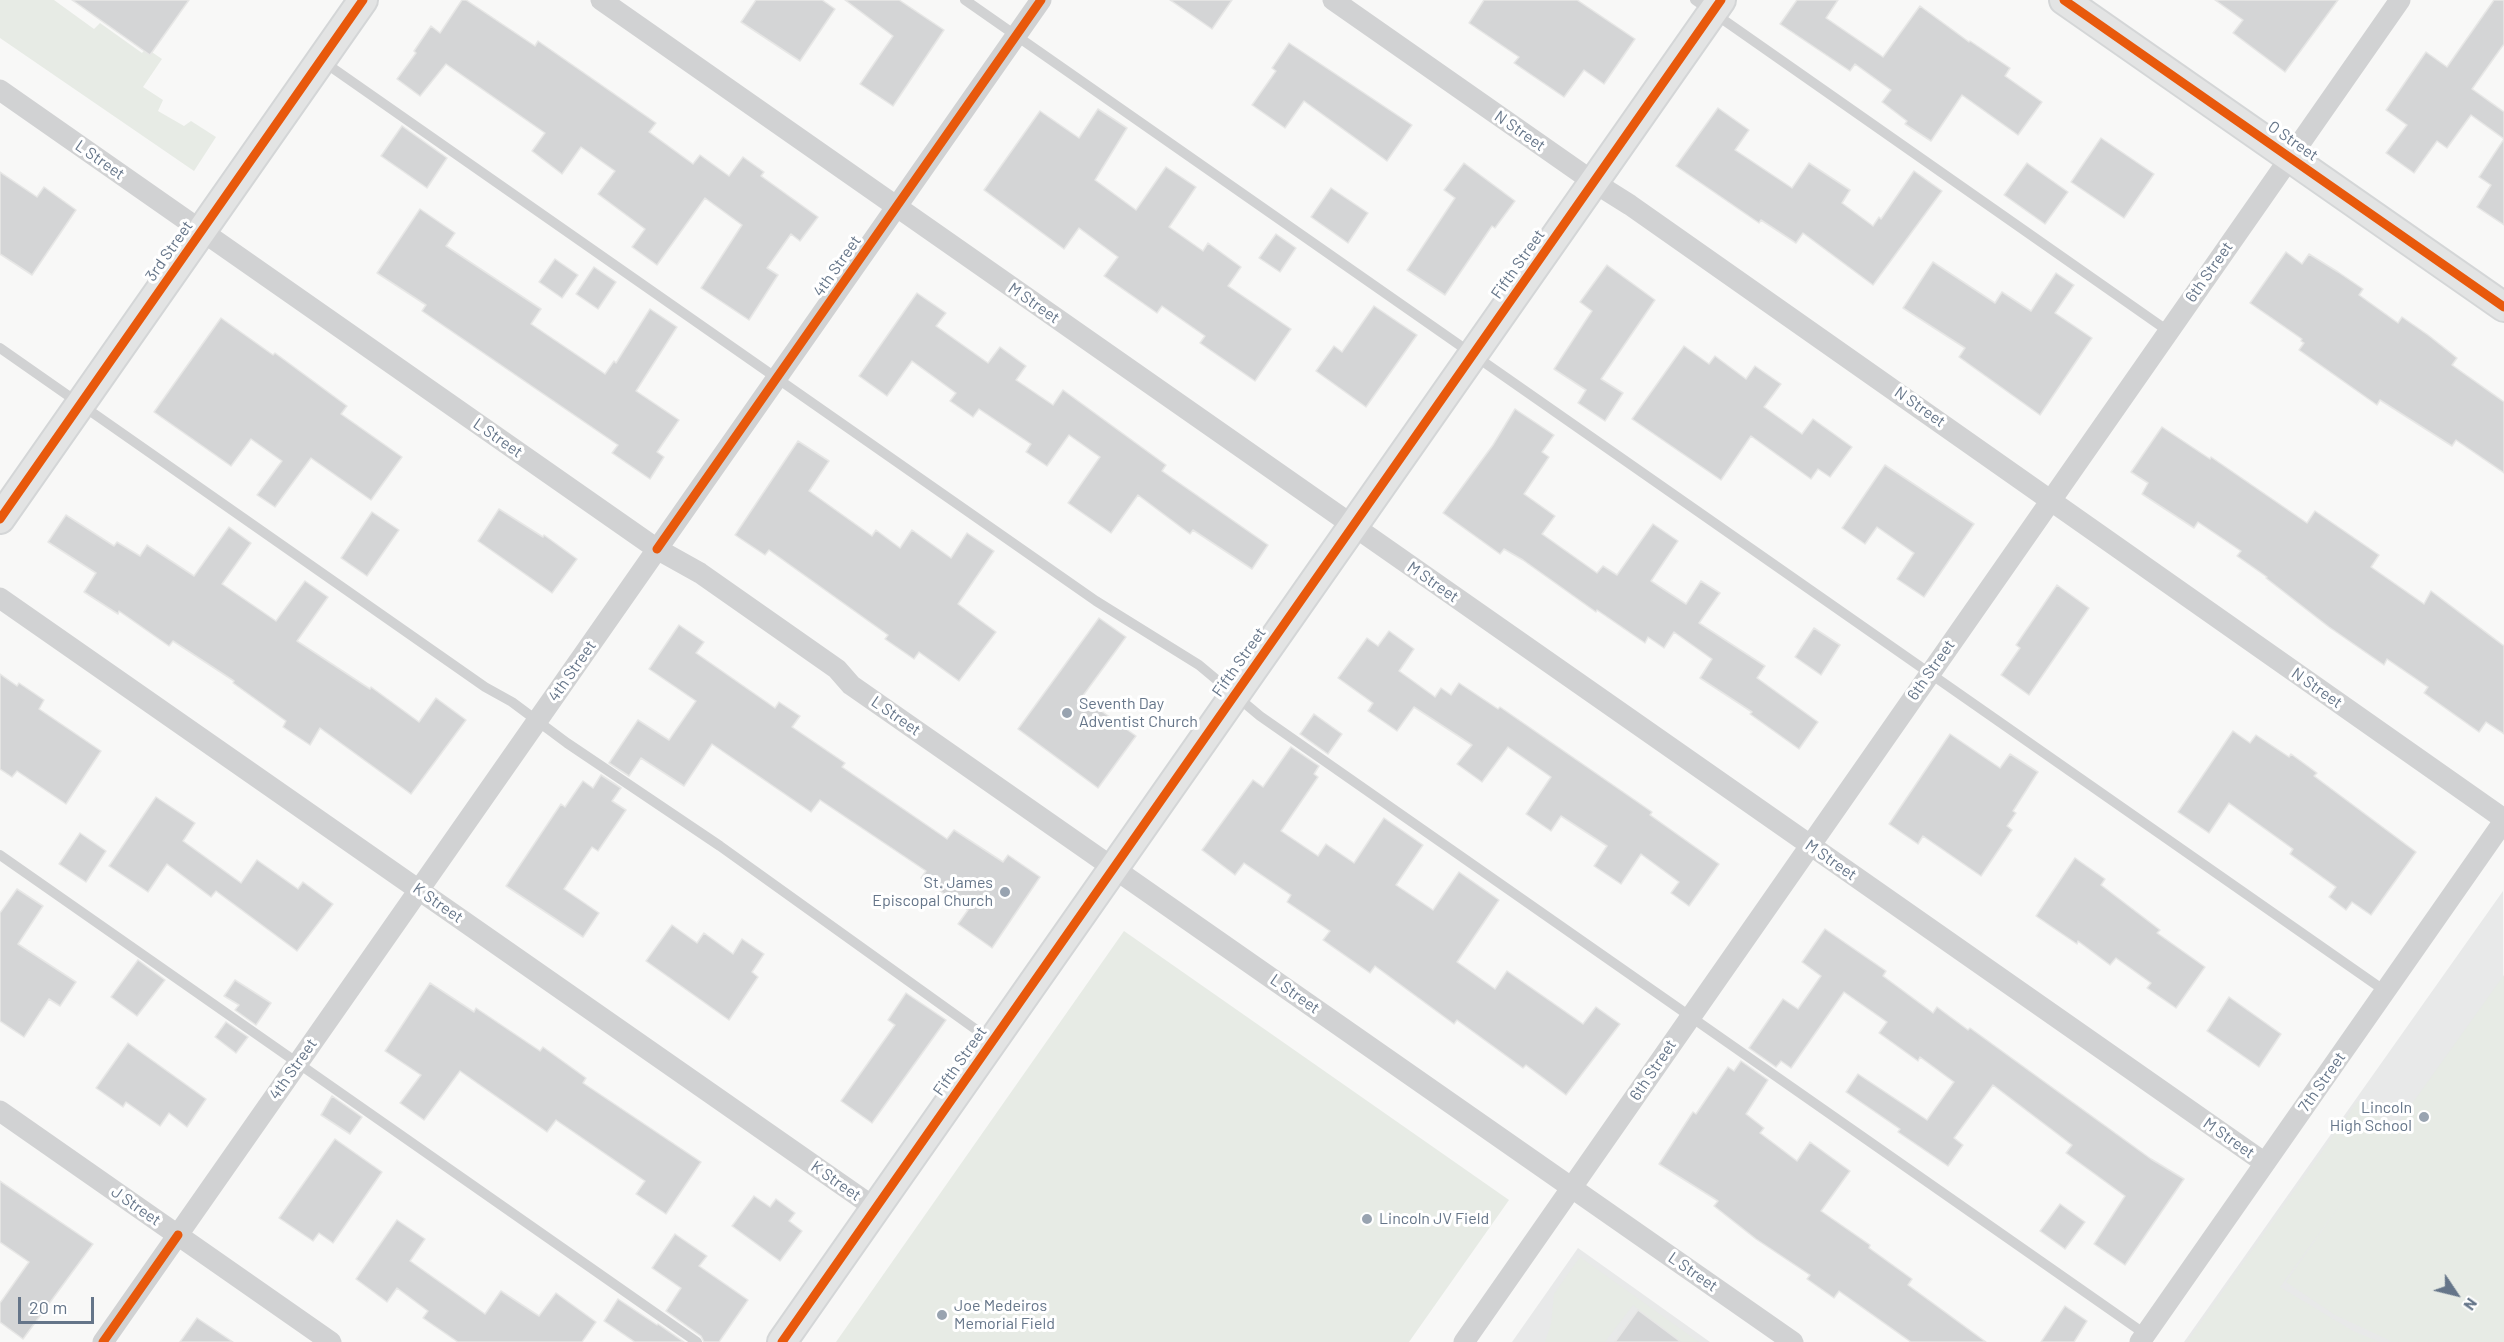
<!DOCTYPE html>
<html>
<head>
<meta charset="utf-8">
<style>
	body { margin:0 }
	#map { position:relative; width:2504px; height:1342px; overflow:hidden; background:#f8f8f7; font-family:Barlow,sans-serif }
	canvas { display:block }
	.north { position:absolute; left:2426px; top:1264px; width:60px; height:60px; -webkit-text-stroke:4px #fff; paint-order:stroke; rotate:125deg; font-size:16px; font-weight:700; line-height:24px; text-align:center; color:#657589 }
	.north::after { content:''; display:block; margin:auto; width:21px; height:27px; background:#657589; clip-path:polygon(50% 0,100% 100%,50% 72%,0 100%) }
	.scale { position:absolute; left:18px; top:1297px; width:76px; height:27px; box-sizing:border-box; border:3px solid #657589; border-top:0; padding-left:8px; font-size:18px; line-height:21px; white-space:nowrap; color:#657589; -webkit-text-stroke:4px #fff; paint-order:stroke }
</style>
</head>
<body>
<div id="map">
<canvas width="2504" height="1342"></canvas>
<div class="north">N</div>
<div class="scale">20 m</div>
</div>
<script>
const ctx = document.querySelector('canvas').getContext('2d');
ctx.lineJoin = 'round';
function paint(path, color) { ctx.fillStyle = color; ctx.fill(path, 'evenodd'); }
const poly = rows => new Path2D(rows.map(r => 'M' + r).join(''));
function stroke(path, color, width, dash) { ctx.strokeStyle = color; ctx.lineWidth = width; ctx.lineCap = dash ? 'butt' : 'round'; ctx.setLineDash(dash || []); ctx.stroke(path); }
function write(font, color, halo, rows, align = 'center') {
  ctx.font = font + ' Barlow,sans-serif'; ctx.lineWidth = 6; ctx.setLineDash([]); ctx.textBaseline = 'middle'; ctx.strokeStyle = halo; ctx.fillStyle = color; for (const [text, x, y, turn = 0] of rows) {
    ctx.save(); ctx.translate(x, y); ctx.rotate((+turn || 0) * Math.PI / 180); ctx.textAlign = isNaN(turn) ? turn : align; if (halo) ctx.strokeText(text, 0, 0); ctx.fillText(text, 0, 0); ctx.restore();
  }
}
paint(poly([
	[2503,891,2504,1342,2184,1342],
	[1578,1248,1710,1342,1512,1342]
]), '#e8e9e9');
paint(poly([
	[0,0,54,0,94,29,100,23,142,53,146,48,162,59,143,87,163,100,158,111,184,126,191,121,216,137,194,171,0,38],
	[1124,931,1509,1200,1409,1342,836,1342],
	[2504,975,2504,1342,2393,1342,2335,1315,2286,1282,2345,1198,2280,1287,2353,1331,2380,1342,2187,1342,2358,1101,2394,1129],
	[1580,1257,1699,1342,1681,1342,1633,1305,1605,1342,1545,1342,1551,1324,1554,1294]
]), '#e7ebe5');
const building = poly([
	[72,0,189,0,150,55,72,0],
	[462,0,466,0,535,46,538,41,633,107,656,123,649,132,693,164,700,155,729,176,743,157,764,172,761,176,818,217,800,241,791,234,767,268,778,275,749,320,701,288,742,225,705,198,657,265,632,247,645,229,598,194,615,171,581,147,562,174,532,151,545,133,446,64,420,96,397,79,416,53,414,51,431,26,440,33,462,0],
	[756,0,822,0,835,9,800,61,741,22,756,0],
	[845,0,899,0,944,30,893,106,860,84,893,36,845,0],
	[1170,0,1232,0,1212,29,1170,0],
	[1484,0,1577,0,1635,39,1604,84,1584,70,1564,97,1514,63,1519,57,1469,23,1484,0],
	[1797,0,1838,0,1826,18,1883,57,1920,6,1969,42,1970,41,2010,68,2005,76,2042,102,2018,135,1962,95,1931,141,1905,124,1907,121,1882,102,1891,90,1855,64,1850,71,1780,24,1797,0],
	[2215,0,2338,0,2285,72,2233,33,2243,20,2215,0],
	[2494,0,2504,0,2504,44,2472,89,2504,112,2504,139,2471,115,2447,148,2437,141,2414,173,2386,153,2407,125,2386,110,2426,52,2447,67,2494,0],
	[1289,43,1412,125,1387,161,1304,101,1285,128,1252,105,1276,71,1272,68,1289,43],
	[1718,108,1749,130,1735,150,1792,188,1809,163,1850,190,1842,203,1873,226,1879,217,1881,219,1914,171,1942,191,1873,285,1803,233,1796,243,1761,220,1759,223,1676,166,1718,108],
	[1098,109,1127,128,1095,180,1136,210,1166,167,1196,187,1169,227,1203,251,1208,243,1241,267,1228,286,1291,329,1255,381,1200,343,1205,336,1162,306,1157,313,1104,276,1118,257,1079,228,1064,249,984,190,1040,111,1079,138,1098,109],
	[402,126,447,158,427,188,381,156,402,126],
	[2101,138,2154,174,2124,218,2071,182,2101,138],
	[2504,139,2504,225,2477,207,2491,185,2479,177,2504,139],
	[1464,163,1515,201,1495,228,1492,226,1445,295,1407,270,1455,198,1444,190,1464,163],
	[2027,163,2068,192,2045,224,2004,195,2027,163],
	[0,172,37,197,44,187,76,210,32,275,0,254,0,172],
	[1331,188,1368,213,1348,243,1311,217,1331,188],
	[420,209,455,233,446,246,541,309,531,324,605,374,614,361,616,363,650,309,677,327,636,391,679,420,657,452,664,457,650,479,612,453,618,445,422,311,426,305,377,273,420,209],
	[1276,234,1296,248,1280,272,1259,258,1276,234],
	[2286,252,2302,264,2309,254,2338,272,2363,289,2359,295,2398,323,2402,317,2428,335,2457,358,2452,365,2504,402,2504,473,2456,440,2452,446,2380,400,2377,405,2299,350,2304,343,2301,341,2302,339,2250,303,2286,252],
	[555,259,578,275,562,298,539,282,555,259],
	[1933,262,1995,303,2002,292,2031,311,2056,273,2074,285,2055,313,2092,338,2040,415,1959,357,1965,348,1903,308,1933,262],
	[1607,265,1655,300,1601,379,1623,393,1605,421,1578,403,1586,390,1554,369,1592,311,1580,302,1607,265],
	[594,267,616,282,598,309,576,294,594,267],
	[917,293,946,313,936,326,988,363,1000,347,1026,366,1016,380,1053,405,1063,390,1166,465,1162,471,1268,545,1252,569,1193,530,1190,534,1138,495,1111,533,1068,503,1100,457,1069,435,1047,466,1026,452,1031,444,979,409,973,417,950,401,956,393,912,361,887,396,859,376,917,293],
	[1374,306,1417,335,1366,407,1316,371,1334,346,1342,352,1374,306],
	[221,318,273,355,275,353,347,406,341,414,402,457,371,500,311,458,275,507,257,495,282,461,251,439,231,466,154,412,221,318],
	[1684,346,1709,364,1715,356,1746,379,1755,366,1781,384,1764,407,1802,434,1813,419,1852,447,1830,477,1818,469,1811,479,1751,436,1721,480,1632,419,1684,346],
	[1515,409,1554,435,1542,452,1549,457,1524,494,1555,516,1542,534,1597,573,1603,566,1617,575,1653,524,1678,541,1651,581,1686,604,1701,581,1720,593,1699,623,1765,666,1757,678,1818,722,1799,749,1750,714,1752,712,1700,678,1712,659,1674,632,1664,648,1648,637,1645,643,1597,610,1596,612,1523,560,1504,549,1500,554,1443,513,1493,445,1515,409],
	[2162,427,2210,459,2211,457,2307,523,2315,511,2379,555,2371,567,2424,604,2431,591,2504,646,2504,734,2486,722,2479,732,2424,693,2428,687,2387,659,2384,665,2329,627,2266,578,2267,577,2237,556,2241,551,2198,522,2194,528,2142,494,2148,483,2131,472,2162,427],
	[798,441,829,461,809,491,872,536,876,530,900,548,912,530,951,558,967,533,994,551,958,604,996,632,959,681,919,652,914,659,885,639,888,635,769,550,765,555,735,535,798,441],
	[1885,465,1974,524,1924,597,1897,579,1914,553,1877,527,1865,544,1842,528,1885,465],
	[499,509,543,537,544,535,577,559,552,593,478,541,499,509],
	[372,512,399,530,367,576,341,558,372,512],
	[66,515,114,546,117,542,140,556,147,545,194,576,229,527,251,543,222,584,276,621,305,581,328,597,297,641,370,689,371,687,419,722,436,698,466,720,411,794,320,728,310,745,283,727,286,721,233,683,234,681,173,641,169,646,119,611,118,614,84,592,96,573,48,542,66,515],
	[2057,585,2089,608,2029,695,2001,675,2020,648,2016,645,2057,585],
	[1099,618,1126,637,1082,697,1136,736,1098,788,1018,729,1099,618],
	[679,625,704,642,696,653,775,708,779,702,800,716,792,727,845,763,842,767,947,839,954,830,1003,862,1008,855,1040,877,992,948,958,924,968,910,921,878,926,871,820,800,811,812,712,744,684,786,641,758,629,776,609,763,638,720,669,740,696,701,649,669,679,625],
	[1814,628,1840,645,1821,675,1795,657,1814,628],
	[1389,631,1414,649,1399,671,1435,697,1441,688,1451,695,1459,683,1498,709,1500,707,1652,812,1650,815,1719,864,1689,906,1671,893,1679,882,1641,854,1621,884,1594,866,1607,846,1561,816,1551,831,1526,814,1551,777,1508,747,1482,782,1457,764,1472,745,1414,707,1397,731,1368,711,1373,703,1338,678,1367,638,1378,646,1389,631],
	[0,674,17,686,19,683,44,700,39,709,101,751,66,804,17,771,12,777,0,769,0,674],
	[1314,714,1342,734,1328,754,1300,734,1314,714],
	[2233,731,2250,743,2256,735,2289,757,2291,754,2317,773,2314,776,2416,852,2371,915,2352,902,2346,910,2329,897,2336,887,2290,854,2293,849,2229,803,2209,833,2178,812,2233,731],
	[1950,734,2000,768,2010,754,2038,772,2013,811,2016,813,2007,826,2012,830,1981,876,1923,836,1918,844,1889,824,1950,734],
	[1291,747,1319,766,1314,774,1318,777,1281,831,1318,856,1326,844,1354,863,1384,818,1423,845,1396,885,1433,910,1459,872,1499,900,1457,962,1495,989,1507,971,1583,1024,1596,1007,1620,1024,1566,1095,1526,1065,1523,1068,1457,1020,1454,1024,1375,966,1370,973,1323,940,1330,931,1287,902,1291,895,1244,863,1235,875,1202,850,1253,780,1263,787,1291,747],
	[601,775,621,788,612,801,626,810,598,851,592,847,564,889,599,913,583,937,506,886,561,804,565,807,583,781,593,788,601,775],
	[156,797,195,823,183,841,241,883,257,860,298,889,303,882,333,904,297,951,216,891,211,897,167,864,148,892,109,866,156,797],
	[80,833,106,851,86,882,59,864,80,833],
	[2075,858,2105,879,2101,885,2160,930,2157,933,2205,967,2176,1008,2147,988,2151,983,2116,958,2110,965,2078,941,2077,944,2036,916,2075,858],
	[17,889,43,906,18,944,76,982,60,1006,49,999,24,1037,0,1021,0,913,17,889],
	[672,925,697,943,704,933,733,954,742,939,764,954,752,972,758,977,729,1020,646,961,672,925],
	[1825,929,1886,971,1883,976,1933,1013,1937,1007,1968,1030,1970,1028,2151,1159,2184,1179,2125,1265,2094,1244,2125,1196,2066,1153,2072,1145,1993,1085,1954,1138,1963,1145,1948,1166,1898,1132,1900,1129,1846,1092,1858,1074,1927,1120,1954,1082,1920,1057,1918,1061,1879,1033,1887,1022,1844,992,1791,1068,1781,1061,1776,1067,1749,1048,1783,999,1798,1009,1821,976,1802,962,1825,929],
	[138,960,165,980,137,1016,111,997,138,960],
	[235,980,271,1003,256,1025,235,1010,239,1005,224,996,235,980],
	[430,983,474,1012,476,1008,540,1051,543,1047,586,1078,583,1083,701,1162,666,1214,636,1194,645,1181,556,1120,547,1132,460,1071,424,1120,400,1103,421,1075,385,1051,430,983],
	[906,993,946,1020,872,1123,841,1101,895,1025,888,1020,906,993],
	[2229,997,2281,1034,2259,1067,2207,1031,2229,997],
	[226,1022,248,1037,236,1053,215,1037,226,1022],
	[128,1043,206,1099,187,1127,169,1113,160,1126,126,1102,123,1107,96,1088,128,1043],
	[1741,1061,1768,1080,1746,1114,1764,1128,1760,1133,1797,1161,1810,1142,1850,1171,1821,1211,1870,1245,1869,1248,1912,1279,1908,1285,1986,1342,1911,1342,1839,1291,1834,1298,1807,1279,1810,1275,1756,1239,1714,1206,1718,1201,1659,1164,1693,1112,1696,1114,1728,1067,1734,1071,1741,1061],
	[332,1096,362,1117,350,1134,321,1115,332,1096],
	[335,1139,382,1172,333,1243,319,1233,313,1241,279,1218,335,1139],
	[0,1181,93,1244,23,1339,0,1322,0,1303,29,1262,0,1242,0,1181],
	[754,1196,770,1207,776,1199,795,1213,789,1221,802,1231,780,1261,732,1226,754,1196],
	[2060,1204,2085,1222,2065,1249,2040,1231,2060,1204],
	[397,1220,425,1239,410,1261,485,1314,501,1291,539,1316,556,1293,596,1322,582,1342,458,1342,423,1318,428,1311,397,1288,387,1302,356,1279,397,1220],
	[675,1234,707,1256,699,1266,748,1300,719,1342,704,1342,701,1336,666,1311,681,1288,652,1268,675,1234],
	[618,1299,657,1325,658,1324,684,1342,635,1342,604,1321,618,1299],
	[2065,1306,2087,1321,2074,1342,2041,1342,2065,1306],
	[1638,1310,1681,1342,1615,1342,1638,1310],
	[197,1318,233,1342,180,1342,197,1318]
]);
paint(building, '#d4d5d6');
stroke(building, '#e7e7e6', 1.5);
const secondary = poly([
	[2064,0,2504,307],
	[0,519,363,0],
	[782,1342,1721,0]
]);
stroke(secondary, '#d4d6d7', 32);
stroke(poly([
	[965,0,2385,991],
	[1695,0,2168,331],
	[321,60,1096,601,1199,665,1260,716,2145,1334],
	[0,348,485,687,512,702,567,743,720,846,992,1041],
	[0,855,697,1342]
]), '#d1d2d3', 10);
stroke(poly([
	[601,0,2265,1163],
	[1333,0,1595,183,1630,205,2504,819],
	[0,90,657,549,700,573,837,669,851,685,1793,1342],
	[0,598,875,1208],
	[0,1111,331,1342],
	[103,1342,1041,0],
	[1464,1342,2400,0],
	[2140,1342,2504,821]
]), '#d1d2d3', 21);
stroke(secondary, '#e3e4e4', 28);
stroke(poly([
	[2064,0,2504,307],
	[0,519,363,0],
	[657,549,1041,0],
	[103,1342,178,1235],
	[782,1342,1721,0]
]), '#e8590c', 9);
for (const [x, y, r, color] of [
	[1067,713,6,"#98a3b0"],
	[1005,892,6,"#98a3b0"],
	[2424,1117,6,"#98a3b0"],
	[1367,1219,6,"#98a3b0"],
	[942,1315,6,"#98a3b0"]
]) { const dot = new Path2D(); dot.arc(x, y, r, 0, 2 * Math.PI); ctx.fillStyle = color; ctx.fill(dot); stroke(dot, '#fff', 2); }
write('16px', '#657589', '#fff', [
	["N Street",1520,131,35],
	["O Street",2293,141,35],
	["L Street",100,160,35],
	["3rd Street",169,251,-55],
	["Fifth Street",1518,264,-55],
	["4th Street",837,266,-55],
	["6th Street",2209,272,-55],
	["M Street",1034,303,35],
	["N Street",1920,407,35],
	["L Street",498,438,35],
	["M Street",1433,582,35],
	["Fifth Street",1239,662,-55],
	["6th Street",1931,670,-55],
	["4th Street",572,671,-55],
	["N Street",2317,688,35],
	["L Street",896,716,35],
	["M Street",1831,860,35],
	["K Street",438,903,35],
	["L Street",1295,994,35],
	["Fifth Street",960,1061,-55],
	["4th Street",293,1069,-55],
	["6th Street",1653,1070,-56],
	["7th Street",2322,1082,-55],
	["M Street",2229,1138,35],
	["K Street",836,1181,35],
	["J Street",136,1206,35],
	["L Street",1693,1272,35]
]);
write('16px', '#657589', '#fff', [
	["Seventh Day",1079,704],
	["Adventist Church",1079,722],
	["St. James",993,883,"right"],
	["Episcopal Church",993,901,"right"],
	["Lincoln",2412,1108,"right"],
	["High School",2412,1126,"right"],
	["Lincoln JV Field",1379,1219],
	["Joe Medeiros",954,1306],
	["Memorial Field",954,1324]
], 'left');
</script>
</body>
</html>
